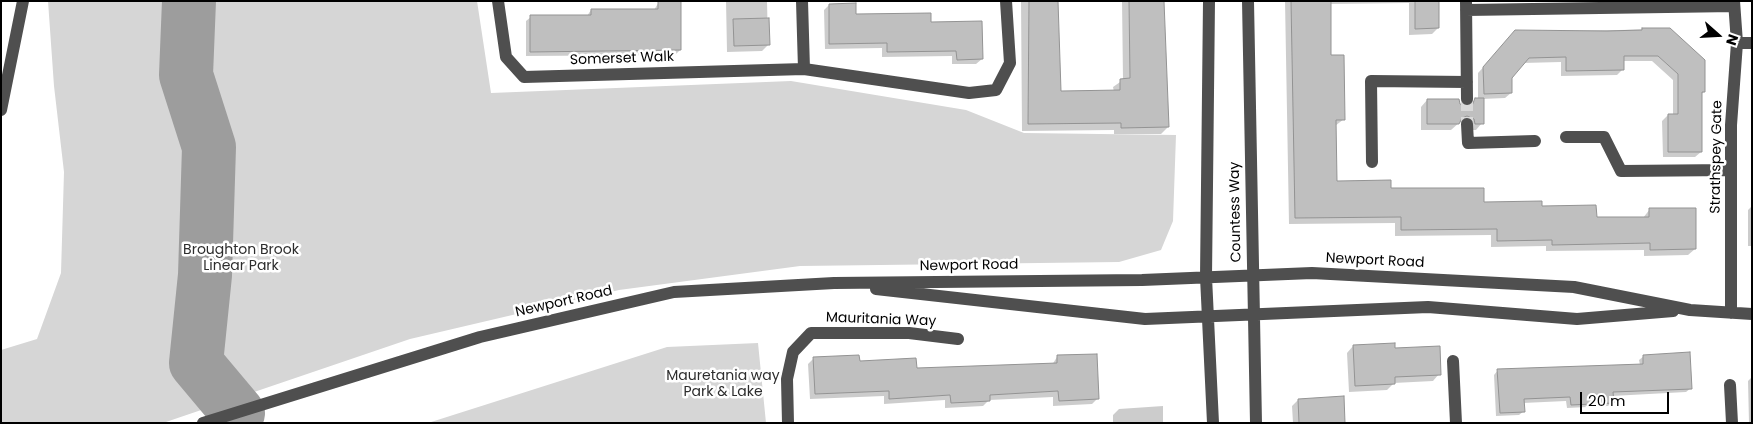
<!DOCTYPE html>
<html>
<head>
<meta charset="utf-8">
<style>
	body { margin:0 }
	#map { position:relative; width:1753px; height:424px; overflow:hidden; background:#fff; font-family:Poppins,sans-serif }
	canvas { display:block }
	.frame { position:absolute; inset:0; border:2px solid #000; pointer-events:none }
	.north { position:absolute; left:1693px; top:10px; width:50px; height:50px; -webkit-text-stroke:4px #fff; paint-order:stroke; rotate:109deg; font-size:14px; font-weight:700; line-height:20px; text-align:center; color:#000 }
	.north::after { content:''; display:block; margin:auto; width:18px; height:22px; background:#000; clip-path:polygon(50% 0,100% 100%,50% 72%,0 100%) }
	.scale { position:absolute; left:1580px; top:392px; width:89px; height:22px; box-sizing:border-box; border:2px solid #000; border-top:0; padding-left:6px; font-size:15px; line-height:18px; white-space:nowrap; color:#000; -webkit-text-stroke:4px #fff; paint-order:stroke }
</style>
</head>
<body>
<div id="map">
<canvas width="1753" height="424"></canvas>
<div class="frame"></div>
<div class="north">N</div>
<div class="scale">20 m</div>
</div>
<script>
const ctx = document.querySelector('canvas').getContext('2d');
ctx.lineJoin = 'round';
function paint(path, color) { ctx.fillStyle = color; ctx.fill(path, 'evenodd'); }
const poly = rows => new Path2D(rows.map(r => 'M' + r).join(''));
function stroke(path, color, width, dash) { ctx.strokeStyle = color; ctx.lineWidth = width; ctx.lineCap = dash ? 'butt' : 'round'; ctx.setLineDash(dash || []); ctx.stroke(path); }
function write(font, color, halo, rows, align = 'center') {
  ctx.font = font + ' Poppins,sans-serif'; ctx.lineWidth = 5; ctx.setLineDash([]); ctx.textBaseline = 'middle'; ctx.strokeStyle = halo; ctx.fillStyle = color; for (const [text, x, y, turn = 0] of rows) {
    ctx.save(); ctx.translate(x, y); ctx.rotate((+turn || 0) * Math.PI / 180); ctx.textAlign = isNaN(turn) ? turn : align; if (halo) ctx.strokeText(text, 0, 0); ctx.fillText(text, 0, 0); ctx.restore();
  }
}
paint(poly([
	[48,1,477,1,491,93,791,81,966,110,1024,133,1176,135,1173,221,1161,250,1119,262,800,266,619,290,410,339,163,423,1,423,1,350,37,339,61,273,64,172,54,86],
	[758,343,766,423,428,423,667,347]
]), '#d6d6d6');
paint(poly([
	[726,1,767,1,768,45,762,51,727,52],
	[1021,1,1057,1,1060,93,1114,92,1113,87,1123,80,1122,1,1163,1,1168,127,1161,134,1114,134,1114,130,1022,131],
	[1285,1,1438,1,1438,28,1432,34,1409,35,1409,3,1329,4,1330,57,1344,119,1335,126,1336,182,1483,203,1541,207,1595,218,1643,218,1650,209,1695,249,1688,255,1644,256,1644,250,1546,251,1546,246,1491,247,1491,235,1395,236,1395,223,1289,224],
	[659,2,680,50,675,55,526,56,526,21,531,17,587,16,591,10,654,10],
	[829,5,854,16,982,59,976,64,952,64,952,56,882,57,882,48,825,49,824,10],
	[1669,29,1704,92,1700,95,1701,152,1695,157,1663,157,1662,121,1668,115,1673,115,1673,80,1652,61,1622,61,1622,70,1617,75,1561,76,1561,62,1523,63,1510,77,1511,93,1505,98,1482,99,1482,123,1476,130,1469,130,1467,126,1460,122,1451,130,1421,130,1421,107,1427,100,1459,104,1468,108,1476,100,1478,100,1478,73,1516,32],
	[1751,207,1752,246,1748,246,1748,210],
	[1353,346,1394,350,1439,374,1433,381,1394,383,1387,390,1349,392,1347,353],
	[1644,356,1691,388,1686,392,1612,396,1612,402,1608,406,1567,408,1566,401,1523,403,1524,411,1519,415,1496,416,1494,375,1498,370,1640,365,1639,360],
	[1057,357,1098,398,1092,404,1053,406,1053,397,989,400,983,406,945,408,945,400,884,404,884,396,810,399,808,364,814,358,916,369,1052,365],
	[1752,377,1752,423,1749,423,1748,381],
	[1298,400,1344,423,1293,423,1292,406],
	[1163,406,1163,423,1113,423,1113,415,1119,409]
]), '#0003');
stroke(poly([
	[238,413,240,423]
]), '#9d9d9d', 9);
stroke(poly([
	[189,1,186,75,209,147,205,275,196,363,238,413]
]), '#9d9d9d', 54);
const building = poly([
	[658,1,681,1,681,50,530,52,530,15,591,15,591,9,658,9,658,1],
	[1029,1,1058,1,1061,91,1120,90,1120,79,1130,78,1129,1,1164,1,1169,127,1121,128,1121,123,1028,124,1029,1],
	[1291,1,1331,1,1331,55,1344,55,1345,120,1336,120,1337,181,1391,180,1391,188,1484,188,1484,202,1542,201,1542,206,1596,205,1597,217,1649,217,1649,208,1696,208,1696,249,1650,250,1650,243,1552,245,1552,240,1497,241,1497,229,1401,230,1401,217,1295,218,1291,1],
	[1415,1,1439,1,1439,28,1415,29,1415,1],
	[856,3,856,14,931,13,931,22,982,21,983,59,957,60,956,51,887,52,887,43,829,44,829,4,856,3],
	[769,18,770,45,734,46,733,19,769,18],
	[1642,28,1670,28,1705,60,1705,92,1702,92,1702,152,1668,152,1668,114,1678,114,1678,74,1658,56,1624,56,1624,70,1566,71,1566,57,1529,58,1512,78,1512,93,1484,94,1483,67,1515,30,1607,31,1642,30,1642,28],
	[1475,98,1484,98,1484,124,1475,124,1474,119,1467,116,1462,118,1459,124,1427,124,1427,99,1459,99,1460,104,1467,107,1472,106,1475,98],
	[1395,343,1395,348,1440,346,1441,375,1395,377,1395,384,1355,386,1353,345,1395,343],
	[1690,352,1692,389,1613,392,1614,403,1571,405,1570,397,1524,399,1525,412,1500,413,1497,369,1643,364,1643,355,1690,352],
	[1097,354,1099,399,1059,401,1058,391,990,395,990,401,951,403,950,395,889,399,889,391,815,394,813,357,859,355,860,361,916,358,917,368,1057,363,1057,355,1097,354],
	[1344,396,1345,423,1299,423,1298,399,1344,396]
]);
paint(building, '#bfbfbf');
stroke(building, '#939393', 1);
stroke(poly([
	[1467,99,1467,124]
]), '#d9d9d9', 12, [12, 6]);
stroke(poly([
	[498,1,506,57,524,77,804,69,969,93,996,90,1010,63,1006,1],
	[802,1,804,69],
	[1209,1,1206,277,1213,423],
	[1248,1,1256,423],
	[1466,1,1467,99],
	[1466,10,1734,6],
	[1737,43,1752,43],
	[1,110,23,1],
	[1467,124,1468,143,1535,141],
	[1566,137,1604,137,1621,171,1730,170],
	[1372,162,1371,81,1467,82],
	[876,289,1145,319,1428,307,1577,319,1673,311],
	[1731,313,1731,125,1737,43,1734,1],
	[1453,361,1456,423],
	[1730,385,1732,423],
	[203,423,480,337,674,292,834,283,1142,280,1312,273,1574,287,1690,310,1752,314],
	[788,423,787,379,793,352,811,333,909,333,958,339]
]), '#4f4f4f', 12);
write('14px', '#000', '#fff', [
	["Somerset Walk",622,59,-2],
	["Strathspey Gate",1717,157,-89],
	["Countess Way",1236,212,-91],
	["Newport Road",1375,261,3],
	["Newport Road",969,266,-1],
	["Newport Road",564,302,-13],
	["Mauritania Way",881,320,2]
]);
write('14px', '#2d2d2d', '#fff', [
	["Broughton Brook",241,250],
	["Linear Park",241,266],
	["Mauretania way",723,376],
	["Park & Lake",723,392]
]);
</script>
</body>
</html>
